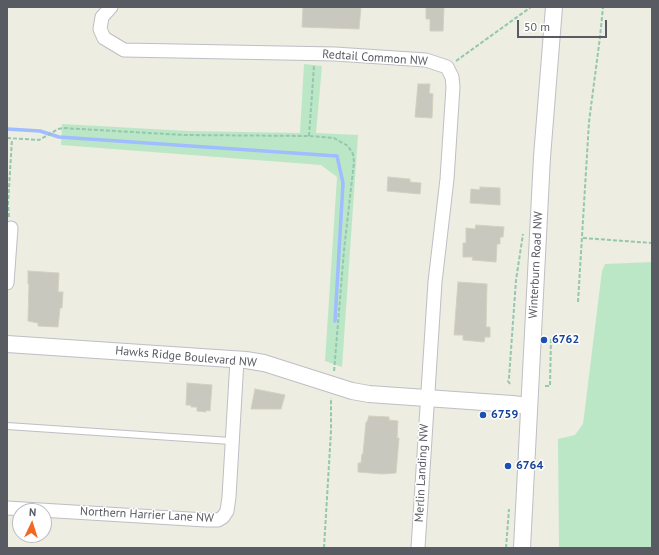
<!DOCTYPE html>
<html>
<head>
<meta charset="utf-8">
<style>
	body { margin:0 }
	#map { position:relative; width:659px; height:555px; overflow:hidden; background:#edede1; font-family:"PT Sans",sans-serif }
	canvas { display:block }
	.frame { position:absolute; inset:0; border:8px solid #595b63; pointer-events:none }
	.north { position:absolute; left:12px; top:503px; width:40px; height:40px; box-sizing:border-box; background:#fff; border:1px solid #bdbdc1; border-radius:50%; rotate:4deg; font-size:11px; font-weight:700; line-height:16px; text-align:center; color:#595b63 }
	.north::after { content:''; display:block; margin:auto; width:14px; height:18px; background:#f16823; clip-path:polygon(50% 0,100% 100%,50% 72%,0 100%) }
	.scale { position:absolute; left:517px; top:20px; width:90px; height:18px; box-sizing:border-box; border:2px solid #595b63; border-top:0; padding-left:5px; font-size:12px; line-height:14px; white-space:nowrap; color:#595b63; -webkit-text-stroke:3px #fff; paint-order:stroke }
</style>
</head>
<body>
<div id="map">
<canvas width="659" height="555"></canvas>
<div class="frame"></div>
<div class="north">N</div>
<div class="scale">50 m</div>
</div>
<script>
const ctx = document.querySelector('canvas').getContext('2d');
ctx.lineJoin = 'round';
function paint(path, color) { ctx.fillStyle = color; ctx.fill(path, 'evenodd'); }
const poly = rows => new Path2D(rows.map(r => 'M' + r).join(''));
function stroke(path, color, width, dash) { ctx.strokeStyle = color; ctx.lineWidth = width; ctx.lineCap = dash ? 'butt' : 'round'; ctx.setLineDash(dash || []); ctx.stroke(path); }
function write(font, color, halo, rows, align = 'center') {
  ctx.font = font + ' "PT Sans",sans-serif'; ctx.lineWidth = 3; ctx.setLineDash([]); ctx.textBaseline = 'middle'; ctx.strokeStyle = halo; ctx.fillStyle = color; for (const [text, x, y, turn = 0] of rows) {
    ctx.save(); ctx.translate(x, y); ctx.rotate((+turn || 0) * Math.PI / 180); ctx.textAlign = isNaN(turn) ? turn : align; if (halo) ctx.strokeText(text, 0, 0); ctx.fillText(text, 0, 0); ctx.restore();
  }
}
paint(poly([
	[304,64,322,66,316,133,358,135,342,367,325,361,337,177,321,165,61,145,62,124,189,131,300,133],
	[652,262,652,548,559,548,558,439,575,435,583,424,602,271,605,264]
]), '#bce7c7');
stroke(poly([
	[7,129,40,131,59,137,337,156,343,183,335,321]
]), '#9fbdff', 3.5);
const building = poly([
	[303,7,361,7,359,29,302,27,303,7],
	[426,7,444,7,443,31,430,31,430,19,426,19,426,7],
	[418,84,430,84,429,93,433,94,432,118,415,117,418,84],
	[388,177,410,179,410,182,421,183,420,194,387,191,388,177],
	[480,187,500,188,500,205,470,203,471,189,480,190,480,187],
	[476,225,504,227,503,237,500,237,500,244,497,244,496,262,472,260,473,257,463,257,463,243,466,243,466,228,475,229,476,225],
	[28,271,59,273,58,292,63,292,62,308,60,308,58,327,38,326,38,323,28,321,29,284,28,284,28,271],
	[458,282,487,284,486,327,490,327,490,337,485,337,484,342,463,340,463,335,454,335,458,282],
	[187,383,212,385,210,411,206,410,206,412,197,411,197,407,191,407,191,405,186,405,187,383],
	[255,389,285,395,281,409,251,409,255,389],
	[369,416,389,417,389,420,398,421,397,438,399,438,396,473,382,474,358,472,358,463,361,463,362,454,363,454,366,422,367,422,369,416]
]);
paint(building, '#c8c8be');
stroke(building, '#d2d1bf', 1);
const service = poly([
	[7,426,231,441]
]);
const minor = poly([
	[111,7,102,17,100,29,104,38,124,50,335,54,426,60,447,67,452,77,453,87,447,179,435,282,418,548],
	[7,283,11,228],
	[7,508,206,520,218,520,223,517,227,511,229,497,237,360]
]);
const tertiary = poly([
	[7,344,246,360,264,363,352,391,369,394,512,404,529,406],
	[522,548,542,157,554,7]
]);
stroke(service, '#bebec5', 8);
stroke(minor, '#bebec5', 15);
stroke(tertiary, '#bebec5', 18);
stroke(poly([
	[456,61,531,7],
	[309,136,314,66],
	[7,138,39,140,58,129,63,128,184,135,309,136,334,138,348,146,353,154,354,162,344,250,334,372],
	[9,217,8,204,12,139],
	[583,238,652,243],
	[578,302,589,122,600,37,603,7],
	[510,384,508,381,509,378,516,280,523,234],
	[545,386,550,386,551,338],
	[324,548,331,431,331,398],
	[506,548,509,509]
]), '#94c7b0', 2, [4, 2]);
stroke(service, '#fff', 6);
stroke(minor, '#fff', 13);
stroke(tertiary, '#fff', 16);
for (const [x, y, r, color] of [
	[544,340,4,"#1a4fb4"],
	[483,415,4,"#1a4fb4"],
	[508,466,4,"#1a4fb4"]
]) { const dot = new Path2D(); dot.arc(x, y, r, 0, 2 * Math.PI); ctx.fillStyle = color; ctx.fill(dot); stroke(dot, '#fff', 1.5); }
write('12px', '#595b63', '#fff', [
	["Redtail Common NW",375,58,4],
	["Winterburn Road NW",536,265,-87],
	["Hawks Ridge Boulevard NW",186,357,5],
	["Merlin Landing NW",422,473,-87],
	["Northern Harrier Lane NW",147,515,3]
]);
write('bold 12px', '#164399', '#fff', [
	["6762",552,340],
	["6759",491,415],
	["6764",516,466]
], 'left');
</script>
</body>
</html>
